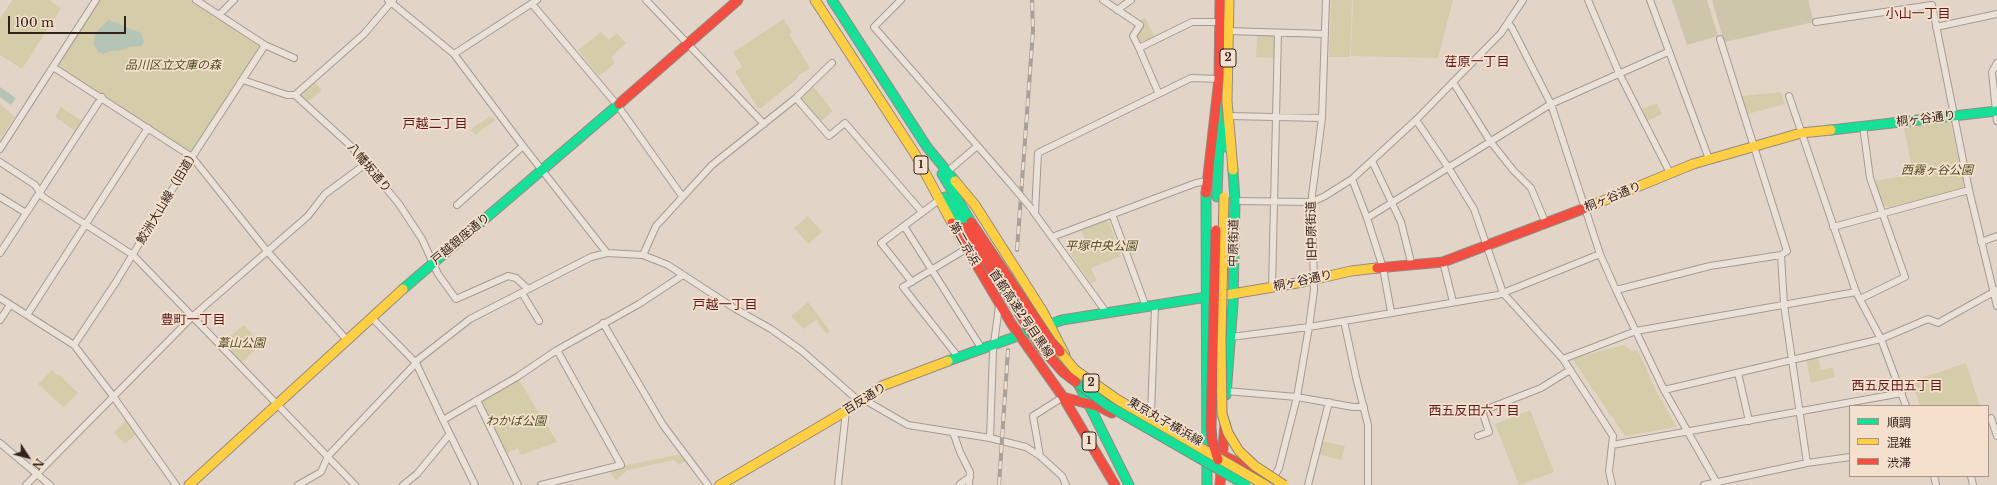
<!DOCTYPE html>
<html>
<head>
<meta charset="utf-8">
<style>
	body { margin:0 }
	#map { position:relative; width:1997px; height:485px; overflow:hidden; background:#e2d5c8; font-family:"Libre Baskerville","Noto Sans JP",serif }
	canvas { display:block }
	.legend { position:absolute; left:1849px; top:405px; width:140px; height:72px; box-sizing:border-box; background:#f4e0cc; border:1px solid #a79485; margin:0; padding:5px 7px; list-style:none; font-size:12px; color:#33221b }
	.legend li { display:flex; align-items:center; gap:8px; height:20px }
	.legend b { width:20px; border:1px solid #a79485 }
	.north { position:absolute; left:8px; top:437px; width:40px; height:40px; -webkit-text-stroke:3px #f4e0cc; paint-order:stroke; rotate:126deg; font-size:11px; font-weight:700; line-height:16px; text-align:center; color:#33221b }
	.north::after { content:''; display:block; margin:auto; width:14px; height:18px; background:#33221b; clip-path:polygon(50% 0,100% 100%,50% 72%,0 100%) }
	.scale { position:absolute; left:8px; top:16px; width:118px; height:18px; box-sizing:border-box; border:2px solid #33221b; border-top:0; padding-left:5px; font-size:12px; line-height:14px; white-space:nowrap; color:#33221b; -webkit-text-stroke:3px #f4e0cc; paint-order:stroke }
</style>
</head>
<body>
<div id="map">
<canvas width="1997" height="485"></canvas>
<ul class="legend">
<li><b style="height:5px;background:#16e098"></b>順調</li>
<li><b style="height:5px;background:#ffcf43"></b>混雑</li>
<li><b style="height:5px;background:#f24e42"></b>渋滞</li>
</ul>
<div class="north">N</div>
<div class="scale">100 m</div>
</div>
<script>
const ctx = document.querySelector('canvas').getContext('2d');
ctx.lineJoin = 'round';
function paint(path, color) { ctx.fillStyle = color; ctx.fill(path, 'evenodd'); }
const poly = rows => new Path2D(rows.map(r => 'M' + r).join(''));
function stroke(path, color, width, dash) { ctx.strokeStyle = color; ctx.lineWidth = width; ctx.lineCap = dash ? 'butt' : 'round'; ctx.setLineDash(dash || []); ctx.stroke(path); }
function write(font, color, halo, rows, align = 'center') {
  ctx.font = font + ' "Libre Baskerville","Noto Sans JP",serif'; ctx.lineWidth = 3.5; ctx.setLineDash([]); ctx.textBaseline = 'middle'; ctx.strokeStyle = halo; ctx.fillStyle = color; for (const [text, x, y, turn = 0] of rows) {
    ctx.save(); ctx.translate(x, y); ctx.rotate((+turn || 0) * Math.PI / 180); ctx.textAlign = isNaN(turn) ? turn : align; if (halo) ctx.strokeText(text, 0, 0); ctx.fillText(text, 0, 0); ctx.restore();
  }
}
paint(poly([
	[12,0,49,0,61,8,22,69,0,55,0,19],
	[96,0,195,0,265,45,192,157,53,67],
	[1331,0,1352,0,1350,57,1329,57],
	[1353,0,1453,0,1438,58,1351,56],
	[1145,18,1155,37,1140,42,1137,40,1135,36,1139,21],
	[784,19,792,32,789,34,810,68,799,75,797,79,761,108,758,108,735,72,742,67,733,52],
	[601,32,609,40,617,33,626,43,611,57,615,63,599,76,578,50],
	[1257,35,1276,36,1275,58,1256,57],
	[314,82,322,90,308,102,300,95],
	[812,85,833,111,819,123,797,98],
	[1781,92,1785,104,1748,114,1742,96],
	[1657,103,1662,114,1647,121,1642,109],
	[0,104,15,117,0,139],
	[61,107,82,121,75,131,55,117],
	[491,116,495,120,475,135,471,129],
	[1947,121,1951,124,1964,186,1962,189,1889,207,1883,205,1874,181,1913,174,1904,128],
	[808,216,822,232,808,244,794,228],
	[1106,221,1109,223,1121,256,1091,268,1097,281,1091,283,1068,250,1086,242,1081,230],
	[808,302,830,331,827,334,816,320,804,329,791,316],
	[244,325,261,344,240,364,221,343],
	[1623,345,1632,350,1638,351,1658,395,1677,427,1625,436,1573,360,1575,358],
	[1818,355,1821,370,1833,367,1835,377,1811,383,1806,358],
	[1966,363,1980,406,1920,406,1912,381],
	[52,370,57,375,59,375,78,393,63,407,38,384],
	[517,377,557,442,521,455,518,448,504,455,477,400],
	[1530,410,1554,472,1519,485,1495,424],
	[128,419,137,433,125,444,114,432],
	[1321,441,1345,446,1341,460,1318,454],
	[682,454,687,460,679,465,674,460,628,470,616,480,607,469]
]), '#d5ccaa');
paint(poly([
	[1672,0,1707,0,1718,36,1687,45],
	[1712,0,1808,0,1814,22,1724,42]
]), '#cec6aa');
paint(poly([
	[109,20,141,33,144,41,142,46,129,47,122,50,111,51,104,54,98,52,94,45,95,33],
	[0,87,16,98,11,105,0,97]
]), '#b4c5b6');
const street = poly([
	[388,0,454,54,523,146,607,253],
	[646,0,764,124],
	[901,0,874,27,1009,182],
	[1103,0,1140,25,1133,36,1139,48,1192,22,1220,22],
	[1588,0,1619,73,1670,173],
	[1650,0,1709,159],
	[532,4,618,106,682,196],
	[1117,10,1131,0],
	[219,15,234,0],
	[1816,22,1932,5,1969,190,1997,306],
	[1508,23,1512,28,1551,104,1600,254,1616,290,1664,390,1718,485],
	[1936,27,1997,14],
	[1228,31,1325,34],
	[265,45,294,58],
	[1139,48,1158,92],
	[454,54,537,0],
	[1997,63,1992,72,1997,121],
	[53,67,192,157,267,251,347,340],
	[243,80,287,95,295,95,352,147,399,204,422,239,438,274,456,299,508,276,516,278,528,289],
	[1453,82,1490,141,1513,170,1531,188,1546,224],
	[295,95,364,34,393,0],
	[1789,96,1856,292,1881,339,1906,406],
	[796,98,829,136,845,123,922,212],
	[1228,116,1322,118],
	[1416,120,1448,167,1474,209,1503,293,1563,359,1613,436,1609,471,1612,485],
	[0,149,96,0],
	[1372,161,1401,222,1412,266],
	[0,162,35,185,43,197,133,255,355,485],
	[947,172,976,147],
	[1352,179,1367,218,1383,268,1391,312],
	[0,197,26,213],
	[1235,201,1312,202,1325,196,1352,179,1416,120,1501,33,1523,0],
	[457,205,523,146],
	[1033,211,1106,312],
	[1035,213,1038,153,1191,78,1219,79],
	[1112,214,1146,307],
	[1367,218,1551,104,1668,52],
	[904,226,982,349],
	[1833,227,1969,190],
	[1052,237,1196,183,1207,181],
	[1981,242,1997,236],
	[0,253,102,97],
	[643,255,656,226,712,165,796,98,832,63],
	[1781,255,1784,305,1807,463],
	[1443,262,1453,302],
	[912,282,881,243,939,200],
	[1272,288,1278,33],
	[1616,290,1710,266,1781,255,1787,251,1720,39],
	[522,293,539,321],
	[0,298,74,345,113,396,176,485],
	[1860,299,1905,277,1870,178,1863,126],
	[27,315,148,128],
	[372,318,416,363,443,420,517,377,557,350,639,304,683,275],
	[0,320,10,305],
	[1344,321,1356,377,1368,425,1368,485],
	[603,323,663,425,708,485],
	[1231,337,1309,327,1498,295,1600,254],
	[74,345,116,282,192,157,265,45,196,0],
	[959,358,903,287,966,249],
	[1563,359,1636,331,1856,292],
	[415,362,470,319,591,257,607,253,643,255,668,265,734,308,771,329,802,351,860,402],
	[1738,373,1749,421],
	[1664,390,1881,339,1928,319,1938,323,1997,290],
	[1226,391,1297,397,1353,407,1364,407],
	[863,399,908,425,990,438,1026,447,1040,456,1062,476,1066,485],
	[477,400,518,485],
	[1151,414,1155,305],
	[1991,418,1997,436],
	[443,420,475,485],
	[953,432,960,452,970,472,969,485],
	[1478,436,1489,432,1482,411,1541,388,1570,370],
	[990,438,993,351,999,306],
	[0,443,50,485],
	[1612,445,1902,393],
	[1040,456,1033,416,1063,397],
	[1934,476,1936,485],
	[1971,476,1973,485],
	[1272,480,1279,468,1297,397,1309,327,1314,290,1312,195,1322,118,1326,0],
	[26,485,193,316,308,216,325,194,367,163],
	[298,485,321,472,328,456,416,363],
	[403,485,417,474,449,435],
	[541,485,621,465,557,350],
	[838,485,846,411],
	[961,485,960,484,970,477],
	[1308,485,1329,402],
	[1704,485,1807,463,1850,457]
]);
const fast = poly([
	[832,0,927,147,955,181],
	[1217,102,1219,135,1217,197],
	[1831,130,1997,111],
	[1226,147,1228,116],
	[942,174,971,222],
	[1206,193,1207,485],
	[945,197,964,227],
	[403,289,619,104],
	[948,361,1062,320,1213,296],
	[1077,381,1129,485],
	[1226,395,1233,304,1235,201,1233,170]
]);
const slow = poly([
	[815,0,915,154,952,223],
	[1229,0,1227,101,1233,170],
	[955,181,975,205,1043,312,1065,355],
	[1588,207,1693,164,1801,133,1831,130],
	[1226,295,1303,282,1351,271,1377,268],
	[189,485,403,289],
	[720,485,846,411,882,386,948,361]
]);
const jam = poly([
	[619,104,738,0],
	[1206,193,1219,79,1220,0],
	[952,223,1011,323,1063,397,1115,485],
	[1377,268,1443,262,1588,207],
	[1063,397,1100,407,1112,413],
	[1224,456,1263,476],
	[1220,485,1225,423]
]);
stroke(street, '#a69a92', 8);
stroke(fast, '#968a82', 11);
stroke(slow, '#968a82', 11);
stroke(jam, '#968a82', 11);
stroke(street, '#eae1d9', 6);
stroke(fast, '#16e098', 9);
stroke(slow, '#ffcf43', 9);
stroke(jam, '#f24e42', 9);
const rail = poly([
	[1017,250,1031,58,1033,30,1032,0],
	[999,485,1008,350]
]);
stroke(rail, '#a8a09a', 4);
stroke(rail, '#f4e0cc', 2.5, [8]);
const streetBridge = poly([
	[1009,182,1031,208]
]);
const fastBridge = poly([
	[1076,382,1107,405,1246,485]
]);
const slowBridge = poly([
	[1224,197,1221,341,1222,414,1228,433,1239,451,1255,466,1284,485],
	[1060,352,1075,370,1118,400,1265,485]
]);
const jamBridge = poly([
	[971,222,1051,342,1060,352],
	[964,227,1042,348,1063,372,1076,382],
	[1216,230,1211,427,1212,440,1218,460]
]);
stroke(streetBridge, '#a69a92', 8, []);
stroke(fastBridge, '#8c8078', 11, []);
stroke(slowBridge, '#8c8078', 11, []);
stroke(jamBridge, '#8c8078', 11, []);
stroke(streetBridge, '#eae1d9', 6);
stroke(fastBridge, '#16e098', 9);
stroke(slowBridge, '#ffcf43', 9);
stroke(jamBridge, '#f24e42', 9);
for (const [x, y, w] of [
	[1228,58,16],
	[921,165,14],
	[1091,383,16],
	[1089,441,14]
]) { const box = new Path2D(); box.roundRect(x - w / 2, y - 9, w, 18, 3); ctx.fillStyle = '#f4e0cc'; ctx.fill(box); stroke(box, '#33221b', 1); }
write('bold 11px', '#33221b', null, [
	["2",1228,58],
	["1",921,165],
	["2",1091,383],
	["1",1089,441]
]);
write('italic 12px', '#4e4f22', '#f4e0cc', [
	["品川区立文庫の森",173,66],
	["西霧ヶ谷公園",1937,171],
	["平塚中央公園",1101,247],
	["葦山公園",241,344],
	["わかば公園",516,422]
]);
write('12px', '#33221b', '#f4e0cc', [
	["桐ヶ谷通り",1926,119,-7],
	["八幡坂通り",369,168,50],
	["鮫洲大山線（旧道）",168,197,-59],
	["桐ヶ谷通り",1613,197,-22],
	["旧中原街道",1312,231,-91],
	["戸越銀座通り",461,239,-40],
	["中原街道",1234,243,-89],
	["第二京浜",964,244,60],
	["桐ヶ谷通り",1303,281,-12],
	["首都高速2号目黒線",1021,314,56],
	["百反通り",865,399,-32],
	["東京丸子横浜線",1165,422,30]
]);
write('13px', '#5f1b1b', '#f4e0cc', [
	["小山一丁目",1918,14],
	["荏原一丁目",1477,62],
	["戸越二丁目",435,124],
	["戸越一丁目",725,305],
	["豊町一丁目",193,320],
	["西五反田五丁目",1897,386],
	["西五反田六丁目",1474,411]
]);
</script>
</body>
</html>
